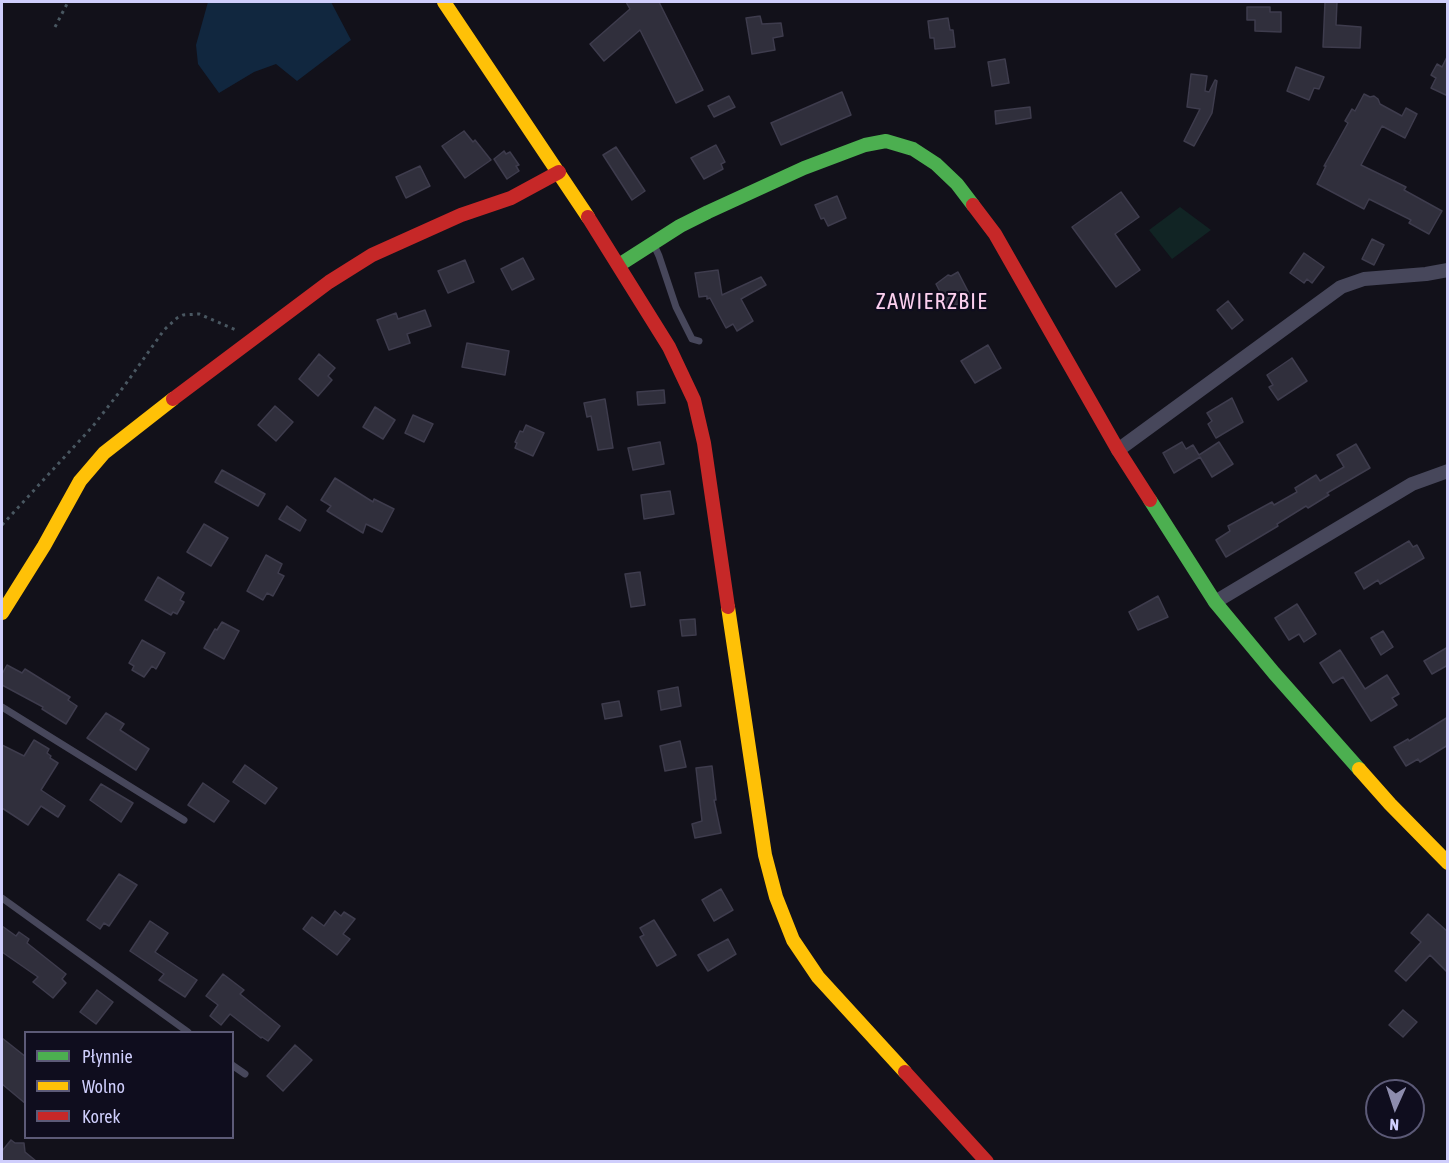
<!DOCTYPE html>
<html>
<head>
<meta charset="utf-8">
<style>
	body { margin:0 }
	#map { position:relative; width:1449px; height:1163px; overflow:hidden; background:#12111a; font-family:"Asap Condensed",sans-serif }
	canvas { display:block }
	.frame { position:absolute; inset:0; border:3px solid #cfcefc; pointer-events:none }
	.legend { position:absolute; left:24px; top:1031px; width:210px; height:108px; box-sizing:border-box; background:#0f0d1e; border:2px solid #5c5a77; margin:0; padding:8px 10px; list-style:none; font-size:18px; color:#cfcefc }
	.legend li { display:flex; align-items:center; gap:12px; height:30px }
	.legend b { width:30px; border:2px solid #5c5a77 }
	.north { position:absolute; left:1365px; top:1079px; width:60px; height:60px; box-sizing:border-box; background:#0f0d1e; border:2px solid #5c5a77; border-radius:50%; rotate:183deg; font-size:16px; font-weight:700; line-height:24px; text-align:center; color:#cfcefc }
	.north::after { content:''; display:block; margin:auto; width:21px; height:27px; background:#8d8cad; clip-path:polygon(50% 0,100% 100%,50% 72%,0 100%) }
</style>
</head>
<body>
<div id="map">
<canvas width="1449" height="1163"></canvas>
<div class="frame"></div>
<ul class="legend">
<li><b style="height:8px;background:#4caf50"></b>Płynnie</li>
<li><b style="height:8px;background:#ffc107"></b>Wolno</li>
<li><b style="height:8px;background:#c62828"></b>Korek</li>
</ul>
<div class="north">N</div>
</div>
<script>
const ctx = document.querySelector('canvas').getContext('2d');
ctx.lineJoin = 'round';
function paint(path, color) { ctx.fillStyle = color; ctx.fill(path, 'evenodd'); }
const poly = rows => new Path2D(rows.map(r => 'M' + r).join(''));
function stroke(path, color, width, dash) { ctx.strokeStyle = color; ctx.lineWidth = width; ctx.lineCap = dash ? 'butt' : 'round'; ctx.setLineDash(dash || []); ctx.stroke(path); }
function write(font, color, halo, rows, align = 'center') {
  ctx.font = font + ' "Asap Condensed",sans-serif'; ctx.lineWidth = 4.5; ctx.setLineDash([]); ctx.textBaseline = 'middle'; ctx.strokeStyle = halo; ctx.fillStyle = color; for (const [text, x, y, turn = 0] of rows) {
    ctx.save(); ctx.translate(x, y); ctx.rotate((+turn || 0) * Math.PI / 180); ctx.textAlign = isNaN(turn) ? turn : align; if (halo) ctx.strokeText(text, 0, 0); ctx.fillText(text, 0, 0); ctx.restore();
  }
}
paint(poly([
	[1180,207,1211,230,1172,259,1149,230]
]), '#112424');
paint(poly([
	[208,2,331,2,351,40,297,81,276,64,254,72,219,93,198,64,196,45]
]), '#11273f');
const building = poly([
	[626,2,659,2,703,90,676,103,640,30,604,61,590,44,630,9,626,2],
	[1325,2,1337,2,1336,25,1361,27,1360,48,1323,47,1325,2],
	[1247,7,1270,7,1270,12,1281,12,1281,32,1255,31,1255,20,1247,20,1247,7],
	[760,16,762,24,781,23,783,36,773,38,775,50,752,54,746,18,760,16],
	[948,18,950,30,953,30,955,47,935,49,934,38,930,38,928,21,948,18],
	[1448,55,1448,96,1431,88,1436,78,1431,75,1437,64,1442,67,1448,55],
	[1005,59,1009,83,992,86,988,62,1005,59],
	[1296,67,1324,77,1319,89,1314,88,1309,100,1287,91,1296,67],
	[1191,74,1207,76,1205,91,1209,92,1215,80,1217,81,1212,113,1194,146,1184,141,1200,109,1187,107,1191,74],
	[842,92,851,115,781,145,771,123,842,92],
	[1364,94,1370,97,1374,96,1378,99,1380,104,1402,116,1406,108,1417,114,1405,138,1382,126,1361,165,1406,187,1404,190,1442,211,1429,234,1409,223,1411,220,1369,199,1364,209,1317,184,1326,166,1324,166,1348,123,1345,121,1352,109,1355,111,1364,94],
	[729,96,735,107,714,117,708,106,729,96],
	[1030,107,1031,118,996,124,995,111,1030,107],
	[464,131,473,142,475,140,491,160,465,178,442,146,464,131],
	[716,145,725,162,721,164,723,169,704,179,691,158,716,145],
	[616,147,645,191,632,200,603,155,616,147],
	[504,151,506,154,510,152,519,165,516,166,519,171,507,179,494,159,504,151],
	[420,166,430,186,406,198,396,177,420,166],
	[1121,192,1139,217,1115,234,1140,270,1116,287,1072,227,1121,192],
	[837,196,846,218,828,226,824,218,821,219,815,205,837,196],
	[1372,239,1384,245,1374,265,1362,259,1372,239],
	[1304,253,1324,267,1312,283,1307,279,1304,283,1290,273,1304,253],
	[523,258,534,279,512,290,501,269,523,258],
	[465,260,474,282,448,293,438,271,465,260],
	[718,270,722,295,761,277,766,285,741,299,753,321,737,331,733,324,726,328,710,298,707,299,707,296,699,297,695,273,718,270],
	[958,272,971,297,949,309,936,284,948,275,951,276,958,272],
	[1228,301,1243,320,1232,329,1217,310,1228,301],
	[425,310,431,326,407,334,410,343,389,350,377,320,396,313,398,319,425,310],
	[467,343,509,351,505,375,462,367,467,343],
	[988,345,1001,368,975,383,961,361,988,345],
	[319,354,335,368,328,376,332,380,318,396,299,379,319,354],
	[1292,358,1307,381,1278,400,1269,387,1273,385,1267,375,1292,358],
	[664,390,665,403,638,405,637,392,664,390],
	[1232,398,1243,422,1216,438,1208,424,1212,421,1207,413,1232,398],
	[605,399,613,448,598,450,591,416,587,417,584,403,605,399],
	[275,406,293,422,276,441,258,425,275,406],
	[375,407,395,420,383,439,363,427,375,407],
	[413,415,433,424,424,442,405,433,413,415],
	[526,425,544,433,533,456,515,448,517,443,515,442,520,431,523,432,526,425],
	[660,442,664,464,633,470,628,448,660,442],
	[1182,442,1186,449,1193,445,1199,455,1219,442,1233,464,1212,477,1200,457,1174,473,1163,453,1182,442],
	[1356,444,1370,468,1327,493,1329,495,1308,508,1306,506,1277,524,1278,526,1226,557,1216,540,1230,531,1228,526,1272,502,1274,505,1297,492,1295,488,1316,475,1320,481,1344,467,1337,455,1356,444],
	[222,470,265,494,258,506,215,482,222,470],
	[335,478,373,502,374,499,394,509,382,532,366,524,363,533,327,511,331,506,321,500,335,478],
	[670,491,674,514,644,519,641,495,670,491],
	[287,506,306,520,300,531,279,519,287,506],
	[204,524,228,538,211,566,187,552,204,524],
	[1409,541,1413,547,1417,545,1424,558,1380,584,1378,580,1364,589,1355,573,1409,541],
	[266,555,282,564,278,573,284,576,273,596,267,593,263,600,247,591,266,555],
	[640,572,645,605,631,607,625,574,640,572],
	[158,577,184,593,180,600,184,602,177,614,173,612,171,615,145,600,158,577],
	[1158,596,1168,617,1138,630,1129,612,1158,596],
	[1297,604,1316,634,1304,642,1299,634,1289,640,1275,618,1297,604],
	[695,619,696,635,682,636,680,620,695,619],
	[222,622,239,631,224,659,204,648,215,629,217,630,222,622],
	[1383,631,1393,647,1381,655,1371,638,1383,631],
	[142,640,165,653,156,669,152,666,144,677,132,670,134,666,129,663,142,640],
	[1448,647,1448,665,1432,674,1424,661,1448,647],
	[1340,650,1365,689,1387,675,1399,694,1392,698,1397,705,1371,721,1343,677,1333,683,1320,663,1340,650],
	[7,665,22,673,25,669,70,697,68,700,77,706,66,724,42,709,43,707,2,685,2,674,7,665],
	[678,687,681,706,661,710,658,691,678,687],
	[619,701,622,716,605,719,602,704,619,701],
	[106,713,124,724,120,730,149,749,136,770,87,738,106,713],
	[1448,717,1448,745,1420,762,1418,759,1406,766,1394,747,1408,739,1409,741,1448,717],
	[34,740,49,749,47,753,51,756,50,758,58,763,41,790,65,806,58,817,41,806,28,825,2,808,2,745,24,756,34,740],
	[680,741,686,767,665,771,660,746,680,741],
	[245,765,277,788,265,804,233,782,245,765],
	[712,766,716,800,714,800,721,833,695,838,692,824,702,821,696,768,712,766],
	[203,783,229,801,214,822,188,805,203,783],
	[101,784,133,803,121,822,90,800,101,784],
	[119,874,137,885,109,926,104,923,100,929,87,920,119,874],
	[721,889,733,910,714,921,702,900,721,889],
	[335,911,341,916,344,912,355,919,343,934,350,939,337,955,303,929,312,917,324,926,335,911],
	[1428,914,1448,932,1448,973,1430,955,1406,981,1395,971,1421,942,1411,933,1428,914],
	[654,920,676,955,657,966,640,937,644,935,640,928,654,920],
	[150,921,168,933,155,952,197,980,185,997,159,980,164,974,130,951,150,921],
	[2,926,16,936,19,932,29,939,27,943,66,974,62,979,66,983,53,998,33,982,38,977,2,952,2,926],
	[728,939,736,954,708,971,698,955,728,939],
	[223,974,244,990,240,994,280,1026,268,1041,262,1037,261,1038,230,1014,221,1025,210,1016,218,1005,206,996,223,974],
	[97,990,113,1002,96,1024,80,1012,97,990],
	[1403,1010,1417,1022,1403,1037,1389,1025,1403,1010],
	[2,1038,26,1057,26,1104,2,1084,2,1038],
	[295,1045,312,1060,283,1091,267,1076,295,1045],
	[11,1140,15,1143,24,1143,25,1152,36,1161,2,1161,2,1151,11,1140]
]);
paint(building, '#302f3c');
stroke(building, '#3e3c4d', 1.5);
stroke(poly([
	[55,27,68,2],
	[2,525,93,426,125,385,164,330,177,318,183,315,199,314,236,330]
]), '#495761', 3, [3, 4.5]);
stroke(poly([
	[654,245,659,256,676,307,692,339,699,341],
	[2,707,184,820],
	[2,898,188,1032],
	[232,1065,245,1074]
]), '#47475b', 7);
stroke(poly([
	[1118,450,1341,287,1364,279,1426,274,1448,270],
	[1215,602,1412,484,1448,471]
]), '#47475b', 14);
stroke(poly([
	[619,265,680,226,708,212,804,168,865,145,886,141,913,149,936,164,957,184,973,205],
	[1150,500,1215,602,1274,673,1359,769]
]), '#4caf50', 14);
stroke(poly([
	[444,2,588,217],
	[728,607,765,855,776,897,793,940,818,977,905,1072],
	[2,613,44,546,80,481,104,453,173,399],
	[1359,769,1390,804,1448,863]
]), '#ffc107', 14);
stroke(poly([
	[973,205,995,234,1118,450,1150,500],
	[588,217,669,347,694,400,704,443,728,607],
	[173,399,329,282,372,255,461,215,511,198,559,172],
	[905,1072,987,1162]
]), '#c62828', 14);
ctx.letterSpacing = '1.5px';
write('22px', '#fcd0ef', '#0f0d1e', [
	["ZAWIERZBIE",932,302]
]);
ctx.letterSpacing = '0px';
</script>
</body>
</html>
